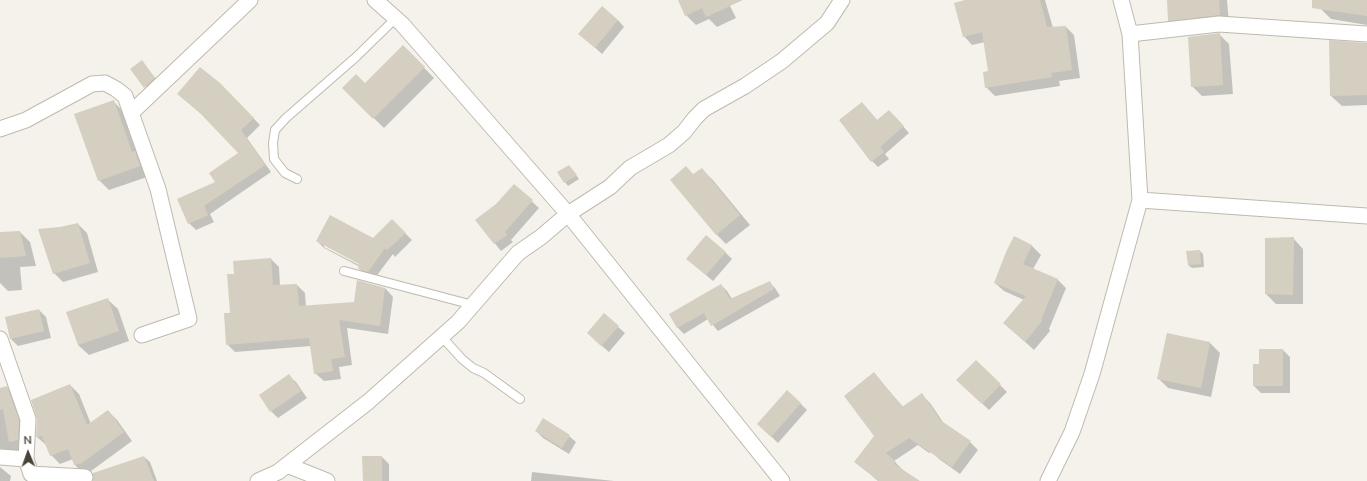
<!DOCTYPE html>
<html>
<head>
<meta charset="utf-8">
<style>
	body { margin:0 }
	#map { position:relative; width:1367px; height:481px; overflow:hidden; background:#f4f2eb; font-family:"Nunito Sans",sans-serif }
	canvas { display:block }
	.north { position:absolute; left:8px; top:433px; width:40px; height:40px; -webkit-text-stroke:3px #fff; paint-order:stroke; rotate:358deg; font-size:11px; font-weight:700; line-height:16px; text-align:center; color:#484339 }
	.north::after { content:''; display:block; margin:auto; width:14px; height:18px; background:#484339; clip-path:polygon(50% 0,100% 100%,50% 72%,0 100%) }
</style>
</head>
<body>
<div id="map">
<canvas width="1367" height="481"></canvas>
<div class="north">N</div>
</div>
<script>
const ctx = document.querySelector('canvas').getContext('2d');
ctx.lineJoin = 'round';
function paint(path, color) { ctx.fillStyle = color; ctx.fill(path, 'evenodd'); }
const poly = rows => new Path2D(rows.map(r => 'M' + r).join(''));
function stroke(path, color, width, dash) { ctx.strokeStyle = color; ctx.lineWidth = width; ctx.lineCap = dash ? 'butt' : 'round'; ctx.setLineDash(dash || []); ctx.stroke(path); }
paint(poly([
	[679,0,731,0,728,2,736,18,717,27,709,19,696,25,686,15],
	[969,0,1045,0,1053,28,1066,27,1074,35,1080,78,1059,81,1060,86,995,96,986,87,989,72,985,42,972,45,964,36],
	[1168,0,1227,0,1229,24,1178,29,1169,20],
	[1323,0,1367,0,1367,25,1331,19,1321,9],
	[618,20,624,27,602,54,580,34],
	[1219,34,1229,44,1233,94,1202,96,1192,86],
	[1367,44,1367,105,1342,106,1331,96],
	[403,46,434,78,384,128,343,88,365,84],
	[142,62,161,85,152,94,132,69],
	[220,84,260,125,247,138,271,172,210,214,214,222,196,230,189,223,216,183,240,153,207,119,178,94],
	[113,101,123,111,150,176,109,190,99,180],
	[862,103,878,121,895,117,909,133,885,154,889,159,878,167,872,161],
	[569,166,579,179,568,186,558,173],
	[701,169,712,179,750,225,726,244,716,234,694,175],
	[514,185,539,208,511,240,513,242,501,251,477,221,497,205],
	[392,220,412,240,395,257,393,254,375,278,366,276,360,269,360,267,324,248,317,241,373,239],
	[324,244,364,265,363,267,324,247],
	[78,224,87,233,98,272,63,282,54,273,61,228],
	[20,232,30,242,36,266,20,267,22,290,8,291,0,283,0,233],
	[1014,237,1032,246,1041,255,1033,269,1057,279,1066,288,1049,329,1050,331,1034,350,1013,331,1024,300,1004,291,995,283],
	[1293,238,1303,249,1303,304,1276,304,1266,294,1266,239],
	[1200,251,1203,254,1204,267,1192,268,1188,265],
	[725,252,732,259,713,281,687,259],
	[271,259,279,267,280,286,297,285,305,293,306,307,355,303,385,288,393,297,388,334,347,328,352,365,339,367,341,379,324,381,315,373,311,346,235,352,227,344,235,275],
	[769,282,775,288,780,296,718,331,708,319,684,334,678,328,670,314,721,285,727,291,732,299],
	[107,299,118,309,129,341,89,355,78,345],
	[39,310,46,317,51,338,18,346,11,339],
	[618,327,625,333,609,352,595,340],
	[1167,334,1210,343,1220,353,1211,397,1168,388,1158,378],
	[1283,350,1290,357,1290,393,1261,393,1254,386],
	[976,361,1007,392,989,410,958,380],
	[874,373,903,407,922,395,930,403,945,425,970,442,978,450,960,474,939,459,931,451,929,453,918,445,894,461,904,471,889,481,878,481,856,462,876,436],
	[289,376,296,382,307,398,278,418,271,411],
	[70,385,79,394,91,424,108,411,117,420,132,441,91,471,84,474,75,465,73,459,60,464,51,455,46,445,37,437],
	[7,387,16,396,27,449,13,452,1,462,0,466,0,389],
	[800,403,807,410,778,443,758,424],
	[536,431,569,436,576,442,569,454,543,438],
	[144,457,150,462,157,481,100,481],
	[382,457,389,464,389,481,364,481],
	[0,467,11,476,10,481,0,481],
	[532,472,614,481,531,481]
]), '#0003');
paint(poly([
	[678,0,743,0,706,17,702,8,685,16],
	[965,0,1040,0,1047,27,1066,26,1072,70,1051,73,1052,77,985,88,983,72,988,71,982,32,963,37,954,3],
	[1167,0,1219,0,1220,15,1168,21],
	[1312,0,1367,0,1367,16,1312,8],
	[602,6,618,20,595,48,578,34],
	[1220,33,1223,85,1191,87,1188,37],
	[1329,40,1367,43,1367,95,1330,96],
	[403,45,425,67,373,119,342,88,356,74,365,83],
	[142,60,155,78,144,88,130,69],
	[200,67,220,83,254,118,241,130,265,165,204,206,208,215,188,224,177,199,215,182,209,173,238,153,200,113,177,94],
	[114,100,132,152,135,151,140,166,98,181,74,114],
	[862,102,877,120,889,110,904,126,880,147,884,152,871,162,839,120],
	[569,165,577,175,564,183,557,172],
	[686,166,693,174,702,168,740,215,716,235,670,180],
	[514,184,533,200,505,232,507,235,494,244,475,220,496,204],
	[330,215,373,238,392,219,406,233,387,250,385,248,368,272,358,269,359,264,316,241],
	[78,223,90,263,53,274,38,229,60,227],
	[20,231,26,256,0,258,0,232],
	[706,235,726,252,706,275,686,259],
	[1014,236,1032,245,1023,264,1058,279,1041,320,1042,321,1025,342,1003,323,1026,296,994,283,1006,252],
	[1294,237,1293,295,1265,294,1265,238],
	[1200,250,1201,264,1188,265,1186,251],
	[271,258,273,285,297,284,299,306,354,302,357,280,385,288,380,326,339,320,345,357,331,359,333,371,314,374,309,338,226,345,224,313,230,313,227,274,234,274,233,261],
	[770,281,774,289,711,326,704,313,677,328,669,314,721,284,730,299],
	[108,298,119,331,78,345,66,312],
	[39,309,44,331,10,339,5,317],
	[604,313,619,326,601,346,587,333],
	[1167,333,1210,342,1201,388,1157,379],
	[1259,349,1283,349,1283,386,1253,386,1253,364,1259,364],
	[976,360,1001,384,982,404,956,380],
	[874,372,902,407,922,393,940,420,971,441,952,467,909,438,886,453,896,462,894,464,920,481,879,481,854,462,874,436,844,396],
	[289,374,301,391,270,412,259,395],
	[70,384,87,425,108,410,124,432,82,463,74,465,68,449,50,456,42,436,36,437,37,419,31,400],
	[7,386,19,420,18,440,9,442,3,409,0,410,0,388],
	[787,390,801,403,771,437,757,424],
	[543,418,570,435,562,448,535,431],
	[144,456,154,481,93,481,93,473],
	[362,456,382,456,382,481,363,481]
]), '#d5cfc1');
const lane = poly([
	[297,179,285,173,274,159,273,143,275,130,286,118,356,57,396,18],
	[344,271,473,305],
	[442,337,462,359,473,368,484,373,520,399]
]);
const street = poly([
	[375,0,402,24,568,214,782,481],
	[1130,34,1219,24,1367,34],
	[131,113,250,0],
	[0,129,26,120,92,84,105,83,116,89,125,96,158,189,189,319,142,335],
	[1140,200,1367,216],
	[0,339,28,419,26,459,31,474,85,477],
	[0,457,26,459],
	[287,465,327,481],
	[258,481,278,472,368,402,458,322,518,253,541,237,568,214,610,187,630,168,669,145,684,132,695,118,704,109,745,86,782,61,827,23,842,0],
	[1048,481,1072,432,1092,374,1140,200,1130,34,1121,0]
]);
stroke(lane, '#bfbaae', 10);
stroke(street, '#bfbaae', 17);
stroke(lane, '#fff', 8);
stroke(street, '#fff', 15);
</script>
</body>
</html>
